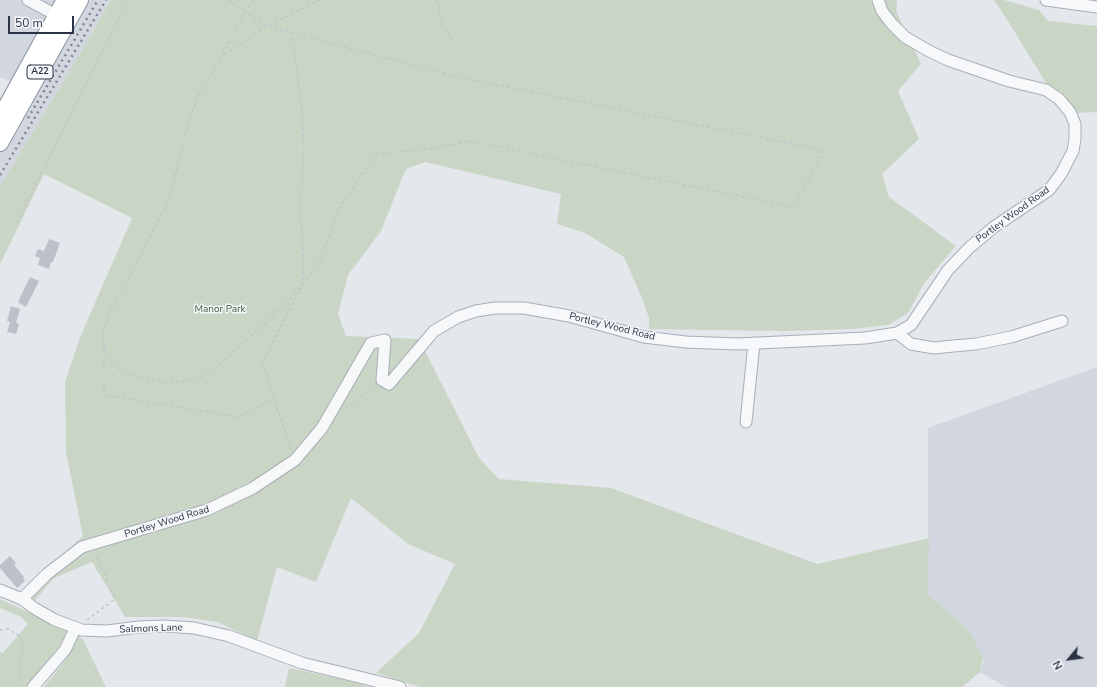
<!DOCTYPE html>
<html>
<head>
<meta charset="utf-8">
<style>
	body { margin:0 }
	#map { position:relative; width:1097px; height:687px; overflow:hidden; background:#e4e7ec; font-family:"Nunito Sans",sans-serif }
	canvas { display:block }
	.north { position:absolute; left:1049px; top:639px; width:40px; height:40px; -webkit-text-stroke:3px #f4f6f9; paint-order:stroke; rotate:241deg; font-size:11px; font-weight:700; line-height:16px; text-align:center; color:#2b3445 }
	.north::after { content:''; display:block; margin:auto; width:14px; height:18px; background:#2b3445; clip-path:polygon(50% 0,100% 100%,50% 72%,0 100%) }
	.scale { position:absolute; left:8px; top:16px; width:66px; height:18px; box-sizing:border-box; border:2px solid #2b3445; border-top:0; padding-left:5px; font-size:12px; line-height:14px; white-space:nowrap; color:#2b3445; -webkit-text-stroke:3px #f4f6f9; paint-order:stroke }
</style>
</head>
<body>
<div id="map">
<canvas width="1097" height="687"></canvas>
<div class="north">N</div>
<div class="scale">50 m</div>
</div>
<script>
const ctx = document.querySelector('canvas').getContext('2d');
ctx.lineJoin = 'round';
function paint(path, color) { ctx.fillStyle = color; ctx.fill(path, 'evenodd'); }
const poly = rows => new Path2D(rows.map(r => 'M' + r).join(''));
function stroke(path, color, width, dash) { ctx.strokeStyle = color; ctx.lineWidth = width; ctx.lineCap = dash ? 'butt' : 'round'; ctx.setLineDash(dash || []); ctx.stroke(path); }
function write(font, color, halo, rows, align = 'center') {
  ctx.font = font + ' "Nunito Sans",sans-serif'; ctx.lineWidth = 3; ctx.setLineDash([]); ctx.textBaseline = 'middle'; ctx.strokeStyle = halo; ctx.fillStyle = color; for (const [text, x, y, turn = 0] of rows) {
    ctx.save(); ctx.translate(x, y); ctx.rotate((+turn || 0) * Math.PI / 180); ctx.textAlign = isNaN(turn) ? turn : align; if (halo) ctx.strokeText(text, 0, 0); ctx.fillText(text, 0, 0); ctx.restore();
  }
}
paint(poly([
	[0,0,57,0,13,82,0,77],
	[90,0,111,0,77,59,0,186,0,154],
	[1097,367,1097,687,1006,687,980,672,984,661,971,633,928,594,928,428]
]), '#d2d6de');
paint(poly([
	[111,0,897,0,896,11,921,64,898,91,919,139,882,174,889,197,956,246,925,282,908,313,888,325,853,329,784,331,649,329,649,318,642,298,624,257,585,233,557,224,561,194,425,162,406,169,381,231,348,275,338,314,346,336,419,339,479,458,499,479,611,488,817,564,929,538,928,594,971,633,983,659,980,672,962,687,420,687,376,673,419,633,455,564,408,544,351,498,316,582,277,567,257,641,218,622,183,617,125,617,92,562,54,578,34,601,32,597,40,576,83,536,66,452,65,382,81,335,132,218,44,174,0,264,0,186,77,59],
	[994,0,1004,0,1039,10,1048,21,1097,26,1097,112,1077,113,1061,92,1046,83,1008,21],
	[0,599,67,630,60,645,26,687,0,687,0,652,3,653,28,624,21,617,0,608],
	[78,635,83,640,106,687,44,687,68,657],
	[289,668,355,682,368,687,285,687]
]), '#c9d6c5');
paint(poly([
	[49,239,60,243,53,262,51,262,49,269,38,265,40,258,35,256,38,249,44,251],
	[30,277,39,281,26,307,18,302],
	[11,306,20,309,16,323,19,324,16,334,7,332,10,322,7,321],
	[10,556,16,563,14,565,24,577,23,578,25,581,17,588,0,568,0,565]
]), '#bbc0ca');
const minor = poly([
	[28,0,56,15],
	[1046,0,1097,7],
	[897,333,911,344,934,348,953,346,976,344,1011,337,1062,321],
	[746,422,754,343],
	[0,590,22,599,34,608,55,620,82,630,107,631,139,627,164,626,194,628,229,636,302,663,400,687],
	[22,599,47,574,82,547,207,510,253,488,295,460,322,428,371,343,385,340,382,380,389,384,434,331,458,317,476,311,495,308,524,308,569,316,644,337,686,342,737,344,865,338,897,333,911,325,948,270,970,247,994,227,1049,190,1061,174,1073,151,1075,139,1075,124,1070,112,1059,99,1046,90,1009,81,948,60,929,51,905,37,892,24,882,11,878,0],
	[33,687,65,650,75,629]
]);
const highway = poly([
	[0,118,65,0],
	[0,143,80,0]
]);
stroke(minor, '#a9aeb7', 13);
stroke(highway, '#8b94a3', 18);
stroke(poly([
	[229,0,245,12,272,29,292,32,321,41,463,78,824,150,793,207,471,141,428,149,377,154,337,211,321,258,303,284,263,361,274,399,291,449],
	[254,0,245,12,212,74,198,97,189,119,169,201,110,312,103,334,104,346,112,362,119,369,140,377,161,382,179,382,200,378,215,368,271,318,303,284,303,250,300,206,304,152,302,112,292,33],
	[437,0,442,23,455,44],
	[746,2,746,0],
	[224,54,267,26,319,0],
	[16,223,122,13,130,0],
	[104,348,104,395,239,417,274,399],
	[345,409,374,386],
	[87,620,115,599,96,554],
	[0,630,8,629,21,637,23,646,20,665,20,677,24,682]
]), '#c2c5cb', 1.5, [3, 3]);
stroke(minor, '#f7f8fa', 11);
stroke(highway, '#fff', 16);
stroke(poly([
	[28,118,98,0],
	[0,175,106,0]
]), '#7d8696', 2.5, [2, 4]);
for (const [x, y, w] of [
	[40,72,26]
]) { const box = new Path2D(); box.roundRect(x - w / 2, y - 7, w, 14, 3); ctx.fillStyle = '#f4f6f9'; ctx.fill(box); stroke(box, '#2b3445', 1); }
write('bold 9px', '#2b3445', null, [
	["A22",40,72]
]);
write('10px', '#2b3445', '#f4f6f9', [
	["Portley Wood Road",1013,215,-36],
	["Portley Wood Road",612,327,14],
	["Portley Wood Road",167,522,-17],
	["Salmons Lane",151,629,-2]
]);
write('10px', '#3f6138', '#f4f6f9', [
	["Manor Park",220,310]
]);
</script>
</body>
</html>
